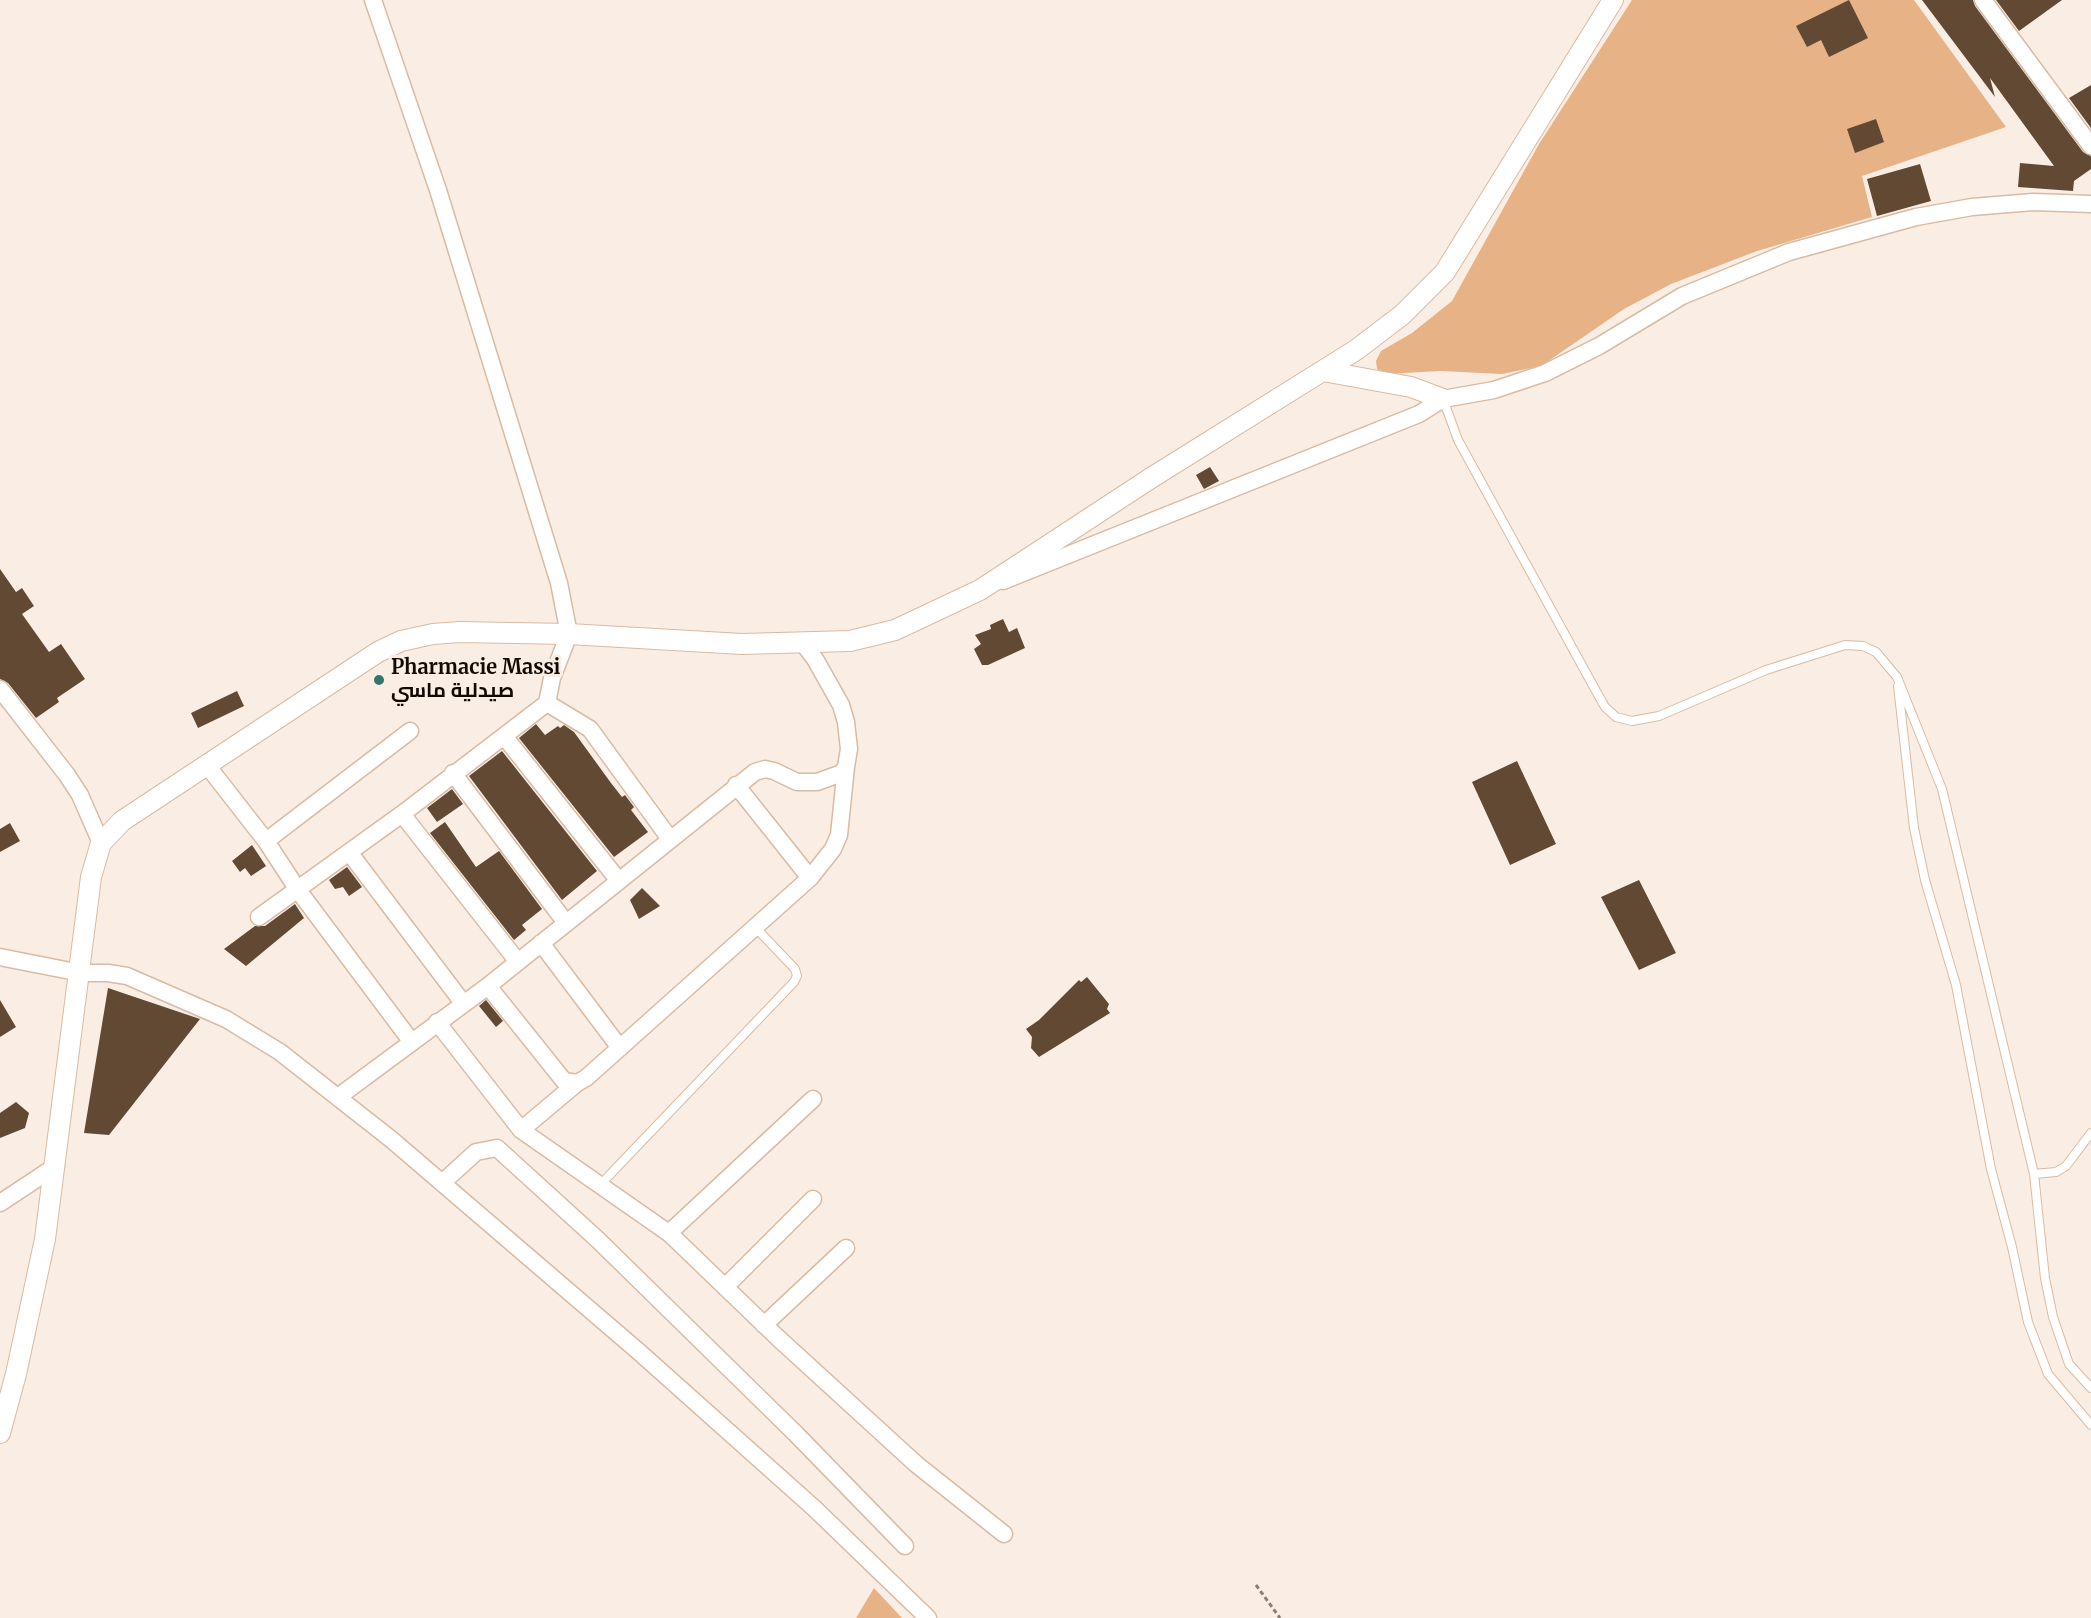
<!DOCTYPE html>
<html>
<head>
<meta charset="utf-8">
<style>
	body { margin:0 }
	canvas { display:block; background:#faeee4 }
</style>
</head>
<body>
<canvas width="2091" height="1618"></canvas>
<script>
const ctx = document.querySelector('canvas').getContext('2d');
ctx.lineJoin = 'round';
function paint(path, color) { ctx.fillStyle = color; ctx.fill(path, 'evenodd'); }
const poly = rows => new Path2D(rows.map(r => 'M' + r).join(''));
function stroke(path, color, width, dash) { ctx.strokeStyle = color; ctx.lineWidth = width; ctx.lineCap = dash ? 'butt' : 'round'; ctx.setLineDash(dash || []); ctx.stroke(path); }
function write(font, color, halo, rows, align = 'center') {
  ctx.font = font + ' Merriweather,Cairo,serif'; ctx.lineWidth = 6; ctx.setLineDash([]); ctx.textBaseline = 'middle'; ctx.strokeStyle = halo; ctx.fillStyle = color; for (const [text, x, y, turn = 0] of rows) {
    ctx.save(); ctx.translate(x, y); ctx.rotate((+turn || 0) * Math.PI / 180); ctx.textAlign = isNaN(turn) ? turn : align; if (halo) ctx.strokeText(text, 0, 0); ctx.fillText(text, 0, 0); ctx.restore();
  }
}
paint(poly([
	[1632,0,1914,0,2006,127,1862,176,1872,217,1757,251,1671,284,1624,309,1541,366,1502,374,1440,371,1386,374,1377,369,1376,361,1381,351,1412,333,1452,301,1539,144],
	[874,1588,902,1618,856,1618]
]), '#e7b285');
paint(poly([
	[1849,0,1868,38,1829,57,1821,40,1807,47,1796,26],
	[1922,0,1973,0,1975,6,2083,152,2091,156,2091,169,2074,181,2073,191,2018,187,2020,163,2054,166,1990,78,1995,97],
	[1996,0,2062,0,2019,31],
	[2091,85,2091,128,2069,98],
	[1876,119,1884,142,1855,153,1847,129],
	[1920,164,1931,201,1877,216,1867,179],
	[1210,467,1219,481,1204,489,1196,475],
	[0,569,16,592,22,588,34,606,22,614,49,652,61,644,85,679,57,698,59,702,36,718,8,683,0,679],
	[1003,619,1009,632,1017,628,1025,648,988,665,982,665,974,649,981,644,975,635,991,629,990,625],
	[237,691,244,706,198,728,191,713],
	[536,724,545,735,558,726,560,728,564,725,574,732,611,783,622,797,625,795,634,807,631,810,648,832,614,857,519,738],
	[502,751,597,871,562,900,469,776],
	[1517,761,1556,844,1510,865,1472,782],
	[452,789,463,804,437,822,427,808],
	[445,822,476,867,499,851,542,909,522,925,526,930,514,940,430,833],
	[10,823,20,841,0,852,0,829],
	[252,845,266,866,251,876,245,868,240,872,232,861],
	[347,867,362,887,349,896,343,887,335,889,329,880],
	[1639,880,1676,953,1639,970,1601,897],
	[642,888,660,906,639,919,630,900],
	[295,904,304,918,246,966,224,949,255,926,265,926],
	[1087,977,1109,1004,1107,1009,1110,1013,1039,1057,1031,1048,1032,1037,1026,1029,1039,1020,1079,980,1081,982],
	[108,988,200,1019,109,1135,84,1133],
	[0,1000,16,1027,0,1037],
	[486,1000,503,1021,496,1027,479,1006],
	[16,1102,29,1113,25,1128,0,1138,0,1113]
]), '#624934');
const service = poly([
	[1443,399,1458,440,1596,691,1605,707,1616,717,1632,721,1659,716,1766,670,1845,645,1863,646,1876,652,1897,677,1942,789,2034,1174,2045,1278,2053,1317,2069,1364,2091,1388],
	[1898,686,1914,828,1925,880,1956,985,1991,1169,2012,1247,2028,1322,2048,1374,2091,1425],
	[2034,1174,2056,1172,2066,1166,2091,1133],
	[600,1185,794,982,797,976,795,969,755,927]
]);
const minor = poly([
	[1983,0,2091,146],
	[1003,581,1419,414,1443,399,1494,390,1545,373,1599,346,1682,296,1789,252,1916,217,1972,207,2033,202,2091,204],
	[0,689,67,775,80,795,101,843],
	[547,703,590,729,670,839],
	[504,736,619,881],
	[206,764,266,841,298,890,411,1041],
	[453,773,566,923],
	[736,785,810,878],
	[402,814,518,962],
	[266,841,410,731],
	[349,852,463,1003],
	[259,917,402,814,547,703,552,678,569,634,559,583,438,190,373,0],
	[541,943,620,1048],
	[0,957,81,973,108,973,127,976,226,1019,280,1052,392,1140,638,1351,814,1508,928,1618],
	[488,986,564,1081,577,1083,586,1078,810,878,833,849,839,835,846,767],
	[437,1022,521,1130,670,1234,777,1337,916,1464,1004,1534],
	[338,1097,488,986,755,772,765,769,774,771,797,782,817,782,842,773,846,767,849,749,846,722,841,705,815,659,802,642],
	[521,1130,577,1083],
	[442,1183,476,1152,497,1148,597,1239,796,1434,905,1546],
	[0,1203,56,1166],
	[669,1233,813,1099],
	[725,1287,813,1199],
	[764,1325,846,1248]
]);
const tertiary = poly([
	[1323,371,1411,387,1443,399],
	[0,1433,16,1374,45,1239,91,877,101,843,122,821,378,652,401,641,433,634,459,632,569,634,742,644,850,641,895,630,980,590,1151,478,1356,350,1402,315,1445,272,1613,0]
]);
stroke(service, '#d8bba3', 10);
stroke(minor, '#d8bba3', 19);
stroke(tertiary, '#d8bba3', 22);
stroke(poly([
	[1256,1585,1280,1618]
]), '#897f77', 3, [4.5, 3]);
stroke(service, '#fff', 8);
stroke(minor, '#fff', 16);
stroke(tertiary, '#fff', 20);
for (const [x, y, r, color] of [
	[379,680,6,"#31766c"]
]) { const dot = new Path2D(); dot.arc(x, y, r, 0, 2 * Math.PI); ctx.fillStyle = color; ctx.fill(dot); stroke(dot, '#faeee4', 2); }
write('bold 20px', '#120903', '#faeee4', [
	["Pharmacie Massi",391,668],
	["صيدلية ماسي",391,691]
], 'left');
</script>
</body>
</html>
